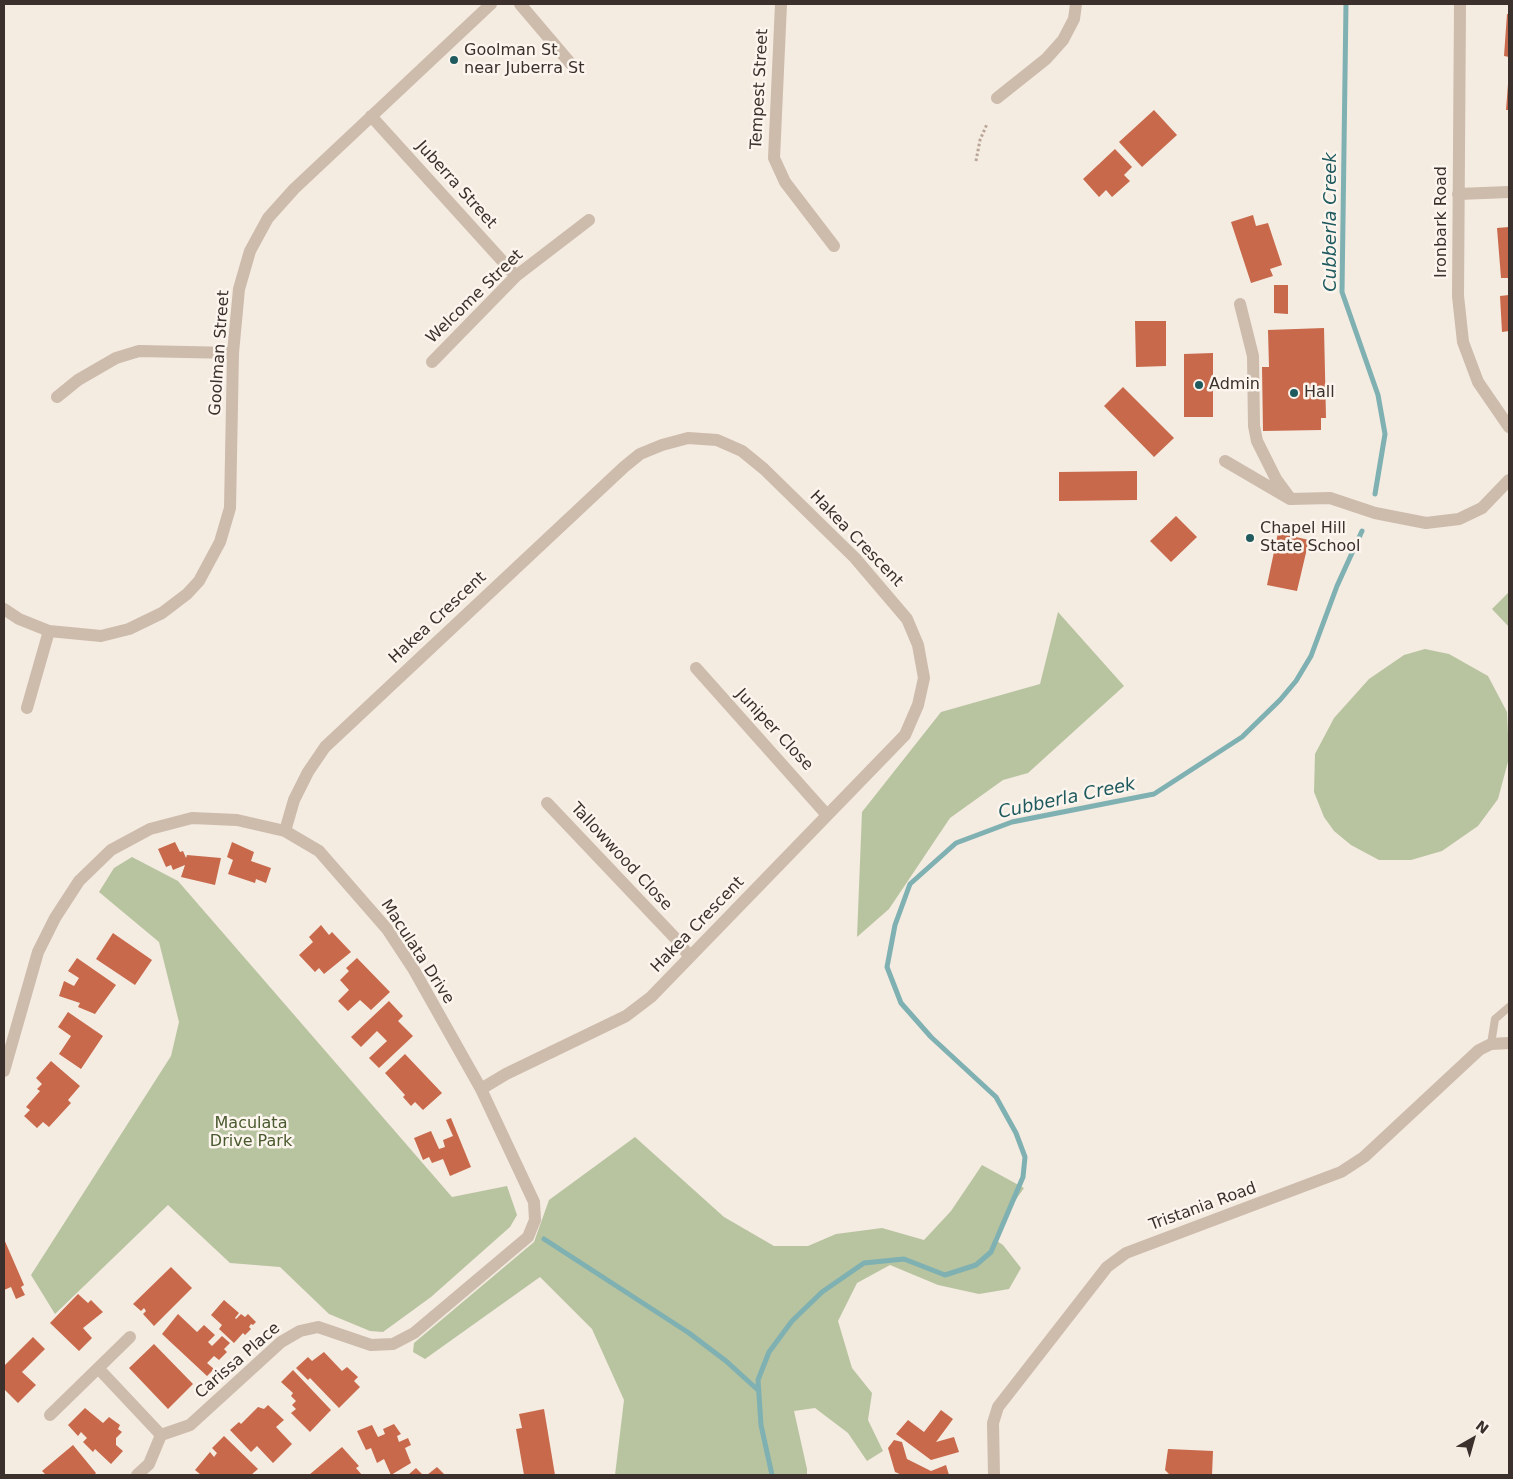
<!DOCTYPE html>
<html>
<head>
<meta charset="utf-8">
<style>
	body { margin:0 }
	#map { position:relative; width:1513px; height:1479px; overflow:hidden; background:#f4ebe1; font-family:"DejaVu Sans",sans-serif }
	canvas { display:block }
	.frame { position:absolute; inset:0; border:5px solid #3b302b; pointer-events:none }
	.north { position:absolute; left:1448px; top:1414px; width:50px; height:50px; -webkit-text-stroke:4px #fbf5ee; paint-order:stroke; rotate:38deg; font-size:14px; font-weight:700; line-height:20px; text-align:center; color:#3b302b }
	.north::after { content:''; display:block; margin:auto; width:18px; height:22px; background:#3b302b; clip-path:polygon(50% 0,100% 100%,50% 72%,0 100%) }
</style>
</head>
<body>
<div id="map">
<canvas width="1513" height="1479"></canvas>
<div class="frame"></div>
<div class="north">N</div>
</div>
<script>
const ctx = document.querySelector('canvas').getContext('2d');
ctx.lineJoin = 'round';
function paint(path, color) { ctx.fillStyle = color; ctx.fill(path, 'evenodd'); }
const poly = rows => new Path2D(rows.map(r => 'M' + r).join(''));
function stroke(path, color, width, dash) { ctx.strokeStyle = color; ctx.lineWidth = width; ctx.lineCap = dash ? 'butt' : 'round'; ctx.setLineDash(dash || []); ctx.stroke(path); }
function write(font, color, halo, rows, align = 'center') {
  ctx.font = font + ' "DejaVu Sans",sans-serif'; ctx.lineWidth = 5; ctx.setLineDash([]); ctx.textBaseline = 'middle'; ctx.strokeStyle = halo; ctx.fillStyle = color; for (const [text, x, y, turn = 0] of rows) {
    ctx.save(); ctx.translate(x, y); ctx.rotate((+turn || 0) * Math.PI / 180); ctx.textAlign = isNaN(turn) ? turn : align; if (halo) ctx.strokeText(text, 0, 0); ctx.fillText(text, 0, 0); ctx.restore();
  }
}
paint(poly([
	[1509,592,1509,627,1492,609],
	[1058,612,1124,686,1028,773,1003,780,950,818,889,909,857,937,862,812,941,712,1040,684],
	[1425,649,1449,654,1488,676,1507,712,1509,758,1498,799,1478,826,1442,851,1411,860,1379,860,1351,845,1334,831,1324,817,1314,792,1315,754,1334,718,1369,679,1404,655],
	[132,857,178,881,452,1197,507,1186,517,1215,510,1227,431,1297,383,1332,370,1331,329,1314,280,1267,230,1263,168,1205,55,1314,31,1275,171,1056,179,1022,159,942,99,892,114,868],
	[635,1137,724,1217,774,1246,808,1246,836,1234,882,1228,924,1240,951,1211,982,1165,1024,1188,1010,1208,994,1239,1003,1245,1021,1268,1009,1289,979,1294,938,1285,890,1265,857,1283,838,1321,852,1368,872,1393,868,1420,883,1451,867,1461,848,1433,815,1408,794,1411,807,1469,807,1475,615,1475,624,1400,592,1329,540,1277,425,1359,413,1352,414,1343,534,1242,549,1200]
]), '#b8c4a0');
stroke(poly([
	[1346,4,1342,292,1378,395,1385,434,1375,494],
	[544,1239,689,1333,726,1361,759,1391],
	[772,1475,761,1425,758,1380,769,1352,792,1321,822,1292,864,1263,904,1259,945,1275,976,1265,991,1252,1023,1177,1025,1157,1016,1133,996,1097,931,1037,901,1003,887,967,895,925,910,884,956,843,1012,822,1154,794,1242,737,1280,700,1296,681,1311,656,1337,586,1362,531]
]), '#7fb0b2', 5);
paint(poly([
	[1507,14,1509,14,1509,57,1504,56],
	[1508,84,1509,84,1509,110,1506,110],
	[1154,110,1177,135,1142,167,1119,142],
	[1115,149,1132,167,1124,175,1130,181,1112,197,1106,190,1099,197,1083,179],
	[1253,215,1256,226,1268,223,1282,265,1270,269,1273,276,1251,283,1231,222],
	[1509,227,1509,278,1501,278,1497,228],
	[1274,285,1288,285,1288,314,1274,313],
	[1509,295,1509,331,1502,332,1500,296],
	[1135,321,1166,321,1166,366,1136,367],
	[1324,328,1326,418,1321,418,1321,430,1263,431,1262,367,1269,367,1268,330],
	[1213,353,1213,417,1184,417,1184,354],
	[1123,387,1174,438,1154,457,1104,406],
	[1137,471,1137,500,1059,501,1059,472],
	[1176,516,1197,537,1171,562,1150,541],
	[1278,533,1309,540,1297,591,1267,585],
	[175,842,180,852,183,851,186,858,187,855,221,858,215,885,181,877,185,865,173,870,171,865,166,867,158,849],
	[232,842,254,852,251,861,271,868,266,883,256,879,255,883,228,874,233,860,227,857],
	[321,925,329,935,332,932,351,952,324,974,319,968,315,972,299,955,313,942,309,937],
	[113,933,152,960,135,985,96,959],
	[77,958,116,985,95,1014,78,1007,80,1003,59,996,64,981,74,986,79,978,68,971],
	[357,958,390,992,371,1010,360,1000,348,1011,338,1001,349,990,340,980,349,971,346,968],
	[389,1001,403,1016,398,1021,413,1036,379,1068,369,1058,387,1041,377,1031,361,1047,351,1037],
	[68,1012,103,1036,81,1069,59,1054,71,1036,58,1027],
	[405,1054,442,1093,423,1110,415,1102,411,1106,403,1097,405,1095,385,1073],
	[51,1061,80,1086,68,1100,71,1103,49,1127,43,1122,37,1128,24,1116,30,1110,26,1107,40,1091,37,1089,42,1084,36,1078],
	[451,1118,471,1167,450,1176,443,1159,432,1163,429,1157,423,1160,414,1138,431,1131,439,1149,445,1147,443,1140,453,1136,446,1120],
	[4,1239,24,1285,21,1287,25,1295,16,1299,11,1287,4,1290],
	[171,1267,192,1288,154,1326,143,1314,146,1311,144,1308,141,1311,133,1304],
	[78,1294,88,1303,91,1300,103,1312,83,1328,92,1338,79,1351,50,1323],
	[224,1300,239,1313,235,1318,236,1319,241,1314,245,1317,248,1314,256,1322,253,1325,251,1324,249,1327,251,1329,245,1335,243,1333,234,1343,219,1329,222,1325,211,1315],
	[178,1314,197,1332,204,1325,215,1335,208,1342,212,1346,222,1336,230,1343,224,1349,227,1352,219,1360,214,1356,207,1363,214,1369,207,1376,162,1334],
	[33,1337,45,1349,22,1372,36,1385,18,1403,4,1389,4,1366],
	[154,1344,193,1384,168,1409,129,1368],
	[324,1352,342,1371,347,1367,358,1377,354,1381,360,1387,339,1408,310,1378,308,1380,296,1368,308,1357,312,1361],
	[293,1370,331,1410,310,1432,291,1413,296,1409,292,1405,296,1401,291,1396,293,1393,281,1382],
	[268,1405,284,1420,276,1427,292,1444,273,1463,257,1446,251,1452,230,1430,239,1422,241,1424,258,1407,264,1409],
	[85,1408,103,1423,109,1417,120,1425,118,1429,122,1432,116,1438,116,1445,123,1451,111,1464,95,1449,93,1452,83,1442,87,1438,81,1432,78,1436,68,1425],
	[544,1409,555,1475,524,1475,516,1429,522,1428,519,1414],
	[941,1410,953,1419,936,1442,954,1437,959,1452,931,1460,896,1434,908,1420,924,1432],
	[394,1424,401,1434,397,1436,399,1442,408,1438,411,1445,405,1448,411,1463,391,1475,384,1459,377,1463,371,1448,366,1450,357,1431,372,1425,378,1437,385,1434,383,1429],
	[224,1436,258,1469,251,1475,201,1475,195,1470,210,1452,214,1457,217,1453,212,1448],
	[894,1440,902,1442,907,1459,931,1471,946,1465,949,1475,902,1475,895,1472,888,1448],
	[73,1445,96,1473,94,1475,46,1475,42,1471],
	[342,1447,359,1466,356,1468,362,1475,309,1475],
	[1168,1449,1213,1451,1212,1475,1170,1475,1165,1470],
	[437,1467,445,1475,427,1475],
	[416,1468,423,1475,408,1475]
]), '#c8694b');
stroke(poly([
	[976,161,980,140,987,124]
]), '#b9a596', 3, [2.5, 2.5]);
stroke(poly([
	[1491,1044,1495,1019,1509,1007]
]), '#cdbbac', 8);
stroke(poly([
	[520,4,571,64],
	[781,4,774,158,785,182,834,246],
	[1460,4,1458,296,1463,342,1478,382,1509,427],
	[997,98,1046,59,1063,40,1074,19,1076,4],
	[371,116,516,276],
	[1458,194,1509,192],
	[1240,304,1253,356,1254,426,1257,441,1276,479,1290,498],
	[432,362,516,276,589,220],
	[57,397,78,380,116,358,139,351,233,353],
	[1225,461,1290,499,1330,498,1375,513,1426,523,1459,519,1482,508,1509,480],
	[4,609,19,619,49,631,101,636,129,629,162,613,187,594,199,581,220,542,230,508,233,353,239,289,250,251,268,218,294,189,491,4],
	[696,668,827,815],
	[27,708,49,631],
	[547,803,677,940,690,957],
	[285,831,294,800,308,772,325,747,624,467,640,454,662,445,688,438,717,440,742,451,764,469,855,558,907,619,918,645,924,678,918,705,905,735,651,997,626,1016,506,1074,481,1089],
	[4,1071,38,952,55,918,79,881,111,850,150,829,192,818,237,820,285,831,319,851,387,929,414,970,481,1089,534,1202,535,1220,528,1237,414,1333,393,1344,371,1345,318,1327,300,1331,281,1342,190,1425,161,1435,149,1464,137,1475],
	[98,1368,161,1435],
	[50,1415,130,1337],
	[994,1475,993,1423,998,1407,1107,1267,1126,1253,1341,1172,1364,1157,1479,1050,1491,1044,1509,1043]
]), '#cdbbac', 12);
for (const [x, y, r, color] of [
	[454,60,5,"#1f5a5e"],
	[1199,385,5,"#1f5a5e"],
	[1294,393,5,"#1f5a5e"],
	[1250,538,5,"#1f5a5e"]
]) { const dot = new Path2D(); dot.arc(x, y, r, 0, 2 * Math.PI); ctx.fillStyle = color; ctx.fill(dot); stroke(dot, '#fbf5ee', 2); }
write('16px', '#3b302b', '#fbf5ee', [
	["Goolman St",464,51],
	["near Juberra St",464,69],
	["Admin",1209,385],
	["Hall",1304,393],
	["Chapel Hill",1260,529],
	["State School",1260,547]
], 'left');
write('16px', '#3b302b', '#fbf5ee', [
	["Tempest Street",760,89,-87],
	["Juberra Street",456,185,48],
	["Ironbark Road",1442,222,-90],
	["Welcome Street",475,297,-44],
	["Goolman Street",220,353,-86],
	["Hakea Crescent",856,539,46],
	["Hakea Crescent",438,618,-43],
	["Juniper Close",774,730,47],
	["Tallowwood Close",621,857,47],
	["Hakea Crescent",698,925,-46],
	["Maculata Drive",417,952,57],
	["Tristania Road",1203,1207,-20],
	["Carissa Place",238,1361,-41]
]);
write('16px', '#4a5a2e', '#fbf5ee', [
	["Maculata",251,1124],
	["Drive Park",251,1142]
]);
write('italic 18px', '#1f5a5e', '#fbf5ee', [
	["Cubberla Creek",1331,222,-90],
	["Cubberla Creek",1067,799,-12]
]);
</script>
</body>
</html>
